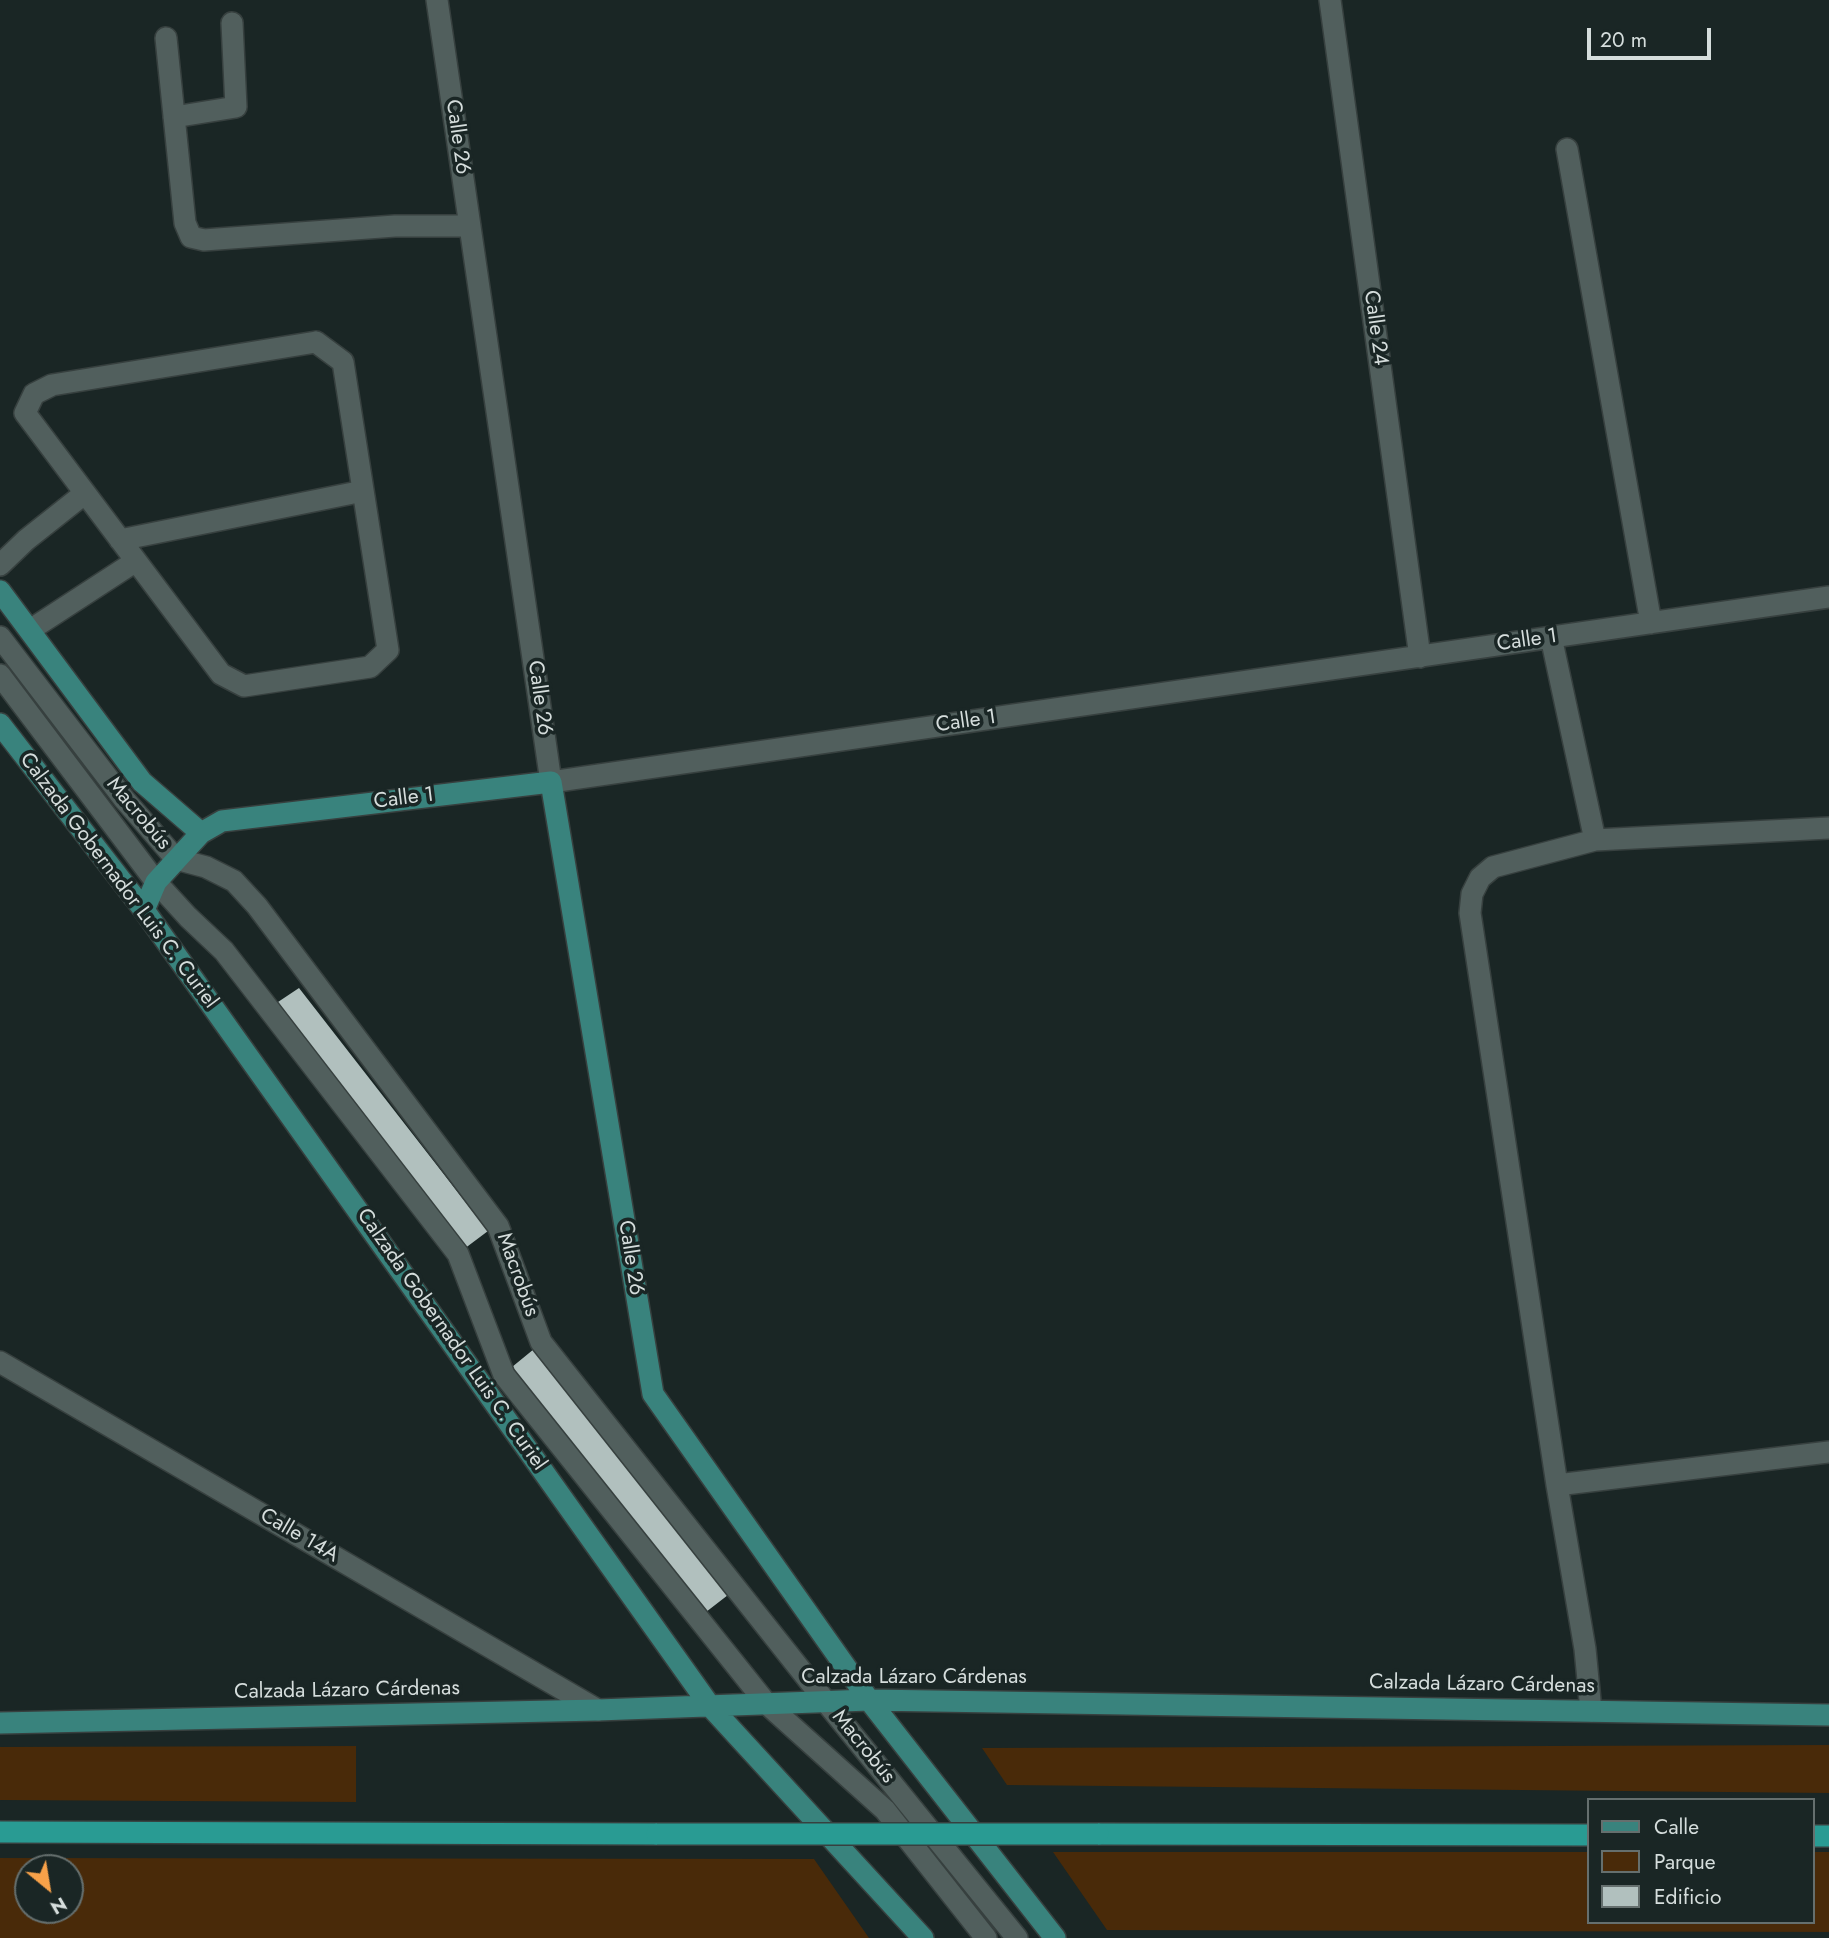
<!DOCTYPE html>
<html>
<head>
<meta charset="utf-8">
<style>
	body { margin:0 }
	#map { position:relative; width:1829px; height:1938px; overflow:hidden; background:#1a2625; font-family:Jost,sans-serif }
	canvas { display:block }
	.legend { position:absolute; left:1587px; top:1798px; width:228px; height:126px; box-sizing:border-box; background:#1a2625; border:2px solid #656f6e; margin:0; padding:9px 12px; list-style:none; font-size:21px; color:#d5dddc }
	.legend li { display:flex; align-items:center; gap:14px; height:35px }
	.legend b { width:35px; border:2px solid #656f6e }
	.north { position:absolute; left:14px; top:1854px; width:70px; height:70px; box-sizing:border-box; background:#1a2625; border:2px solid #656f6e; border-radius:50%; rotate:150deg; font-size:19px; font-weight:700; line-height:28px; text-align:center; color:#d5dddc }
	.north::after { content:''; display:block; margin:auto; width:24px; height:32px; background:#f7a149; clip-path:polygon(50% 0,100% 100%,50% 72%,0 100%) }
	.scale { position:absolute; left:1587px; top:28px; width:124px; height:32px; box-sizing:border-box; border:4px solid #d5dddc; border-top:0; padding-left:9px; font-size:21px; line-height:24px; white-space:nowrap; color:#d5dddc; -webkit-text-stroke:5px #1a2625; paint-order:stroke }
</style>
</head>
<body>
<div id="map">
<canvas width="1829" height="1938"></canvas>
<ul class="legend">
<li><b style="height:9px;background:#39837d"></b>Calle</li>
<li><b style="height:19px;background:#492a09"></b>Parque</li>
<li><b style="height:19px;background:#b1c0be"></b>Edificio</li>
</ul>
<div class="north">N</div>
<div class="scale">20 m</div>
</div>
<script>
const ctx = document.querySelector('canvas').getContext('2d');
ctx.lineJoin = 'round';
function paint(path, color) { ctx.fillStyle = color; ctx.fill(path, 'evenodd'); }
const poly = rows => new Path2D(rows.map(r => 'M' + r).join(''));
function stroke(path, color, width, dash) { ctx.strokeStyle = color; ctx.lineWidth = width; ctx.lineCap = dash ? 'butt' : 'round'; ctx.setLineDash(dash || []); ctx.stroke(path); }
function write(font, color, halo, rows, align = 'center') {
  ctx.font = font + ' Jost,sans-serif'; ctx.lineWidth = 7; ctx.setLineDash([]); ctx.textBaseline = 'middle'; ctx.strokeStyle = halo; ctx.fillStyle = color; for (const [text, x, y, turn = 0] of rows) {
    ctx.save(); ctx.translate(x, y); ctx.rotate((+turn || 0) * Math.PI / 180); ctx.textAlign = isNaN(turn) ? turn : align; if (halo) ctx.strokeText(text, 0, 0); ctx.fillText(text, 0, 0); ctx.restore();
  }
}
paint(poly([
	[1829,1745,1829,1793,1007,1785,982,1748],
	[356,1746,356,1802,0,1800,0,1747],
	[1053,1852,1589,1852,1589,1922,1813,1922,1813,1852,1829,1852,1829,1932,1107,1930],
	[0,1858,814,1859,869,1938,0,1938],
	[70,1868,70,1910,28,1910,28,1868]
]), '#492a09');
paint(poly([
	[299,988,488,1231,464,1249,275,1004],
	[534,1349,728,1595,706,1612,512,1367]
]), '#b1c0be');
const minor = poly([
	[437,0,551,782,1829,597],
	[1330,0,1420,657],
	[166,38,185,223,191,237,204,240,395,226,470,226],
	[174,117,236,107,232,23],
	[1567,149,1651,623],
	[316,342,343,362,388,650,370,667,244,686,221,674,25,413,34,394,52,385,316,342],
	[120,540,363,491],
	[0,565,26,540,84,494],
	[30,630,136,561],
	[0,637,124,799,176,859,206,867,234,881,257,906,498,1226,541,1342,826,1702,1017,1938],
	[1551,637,1595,840],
	[0,675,156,882,188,917,224,951,458,1254,504,1375,766,1703,885,1810,986,1938],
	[0,1362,598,1710],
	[1557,1485,1829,1452],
	[1591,1711,1585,1649,1557,1485,1470,913,1472,894,1480,878,1493,867,1595,840,1829,828]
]);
const major = poly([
	[0,591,142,782,201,833],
	[0,724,144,910,710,1706,923,1938],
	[144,910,156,882,201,833,222,821,551,782,653,1394,869,1700,1055,1938],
	[0,1723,598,1710,869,1700,1829,1715]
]);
const highway = poly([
	[0,1832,657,1834],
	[1098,1834,1589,1835],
	[1813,1836,1829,1836]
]);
stroke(minor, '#37403f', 24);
stroke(major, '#37403f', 24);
stroke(highway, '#37403f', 24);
stroke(minor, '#515f5d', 21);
stroke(major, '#39837d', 21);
stroke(highway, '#299b93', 21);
const highwayBridge = poly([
	[657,1834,1098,1834]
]);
stroke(highwayBridge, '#37403f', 24, []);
stroke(highwayBridge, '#299b93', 21);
write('21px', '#d5dddc', '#1a2625', [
	["Calle 26",457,137,82],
	["Calle 24",1375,328,82],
	["Calle 1",1527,641,-8],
	["Calle 26",539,698,82],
	["Calle 1",966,722,-8],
	["Calle 1",404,799,-7],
	["Macrobús",138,814,50],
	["Calzada Gobernador Luis C. Curiel",118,881,53],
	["Calle 26",630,1258,81],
	["Macrobús",517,1275,70],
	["Calzada Gobernador Luis C. Curiel",451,1340,55],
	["Calle 14A",299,1536,30],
	["Calzada Lázaro Cárdenas",914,1678],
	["Calzada Lázaro Cárdenas",1482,1685,1],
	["Calzada Lázaro Cárdenas",347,1691,-1],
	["Macrobús",863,1747,51]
]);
</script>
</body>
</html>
